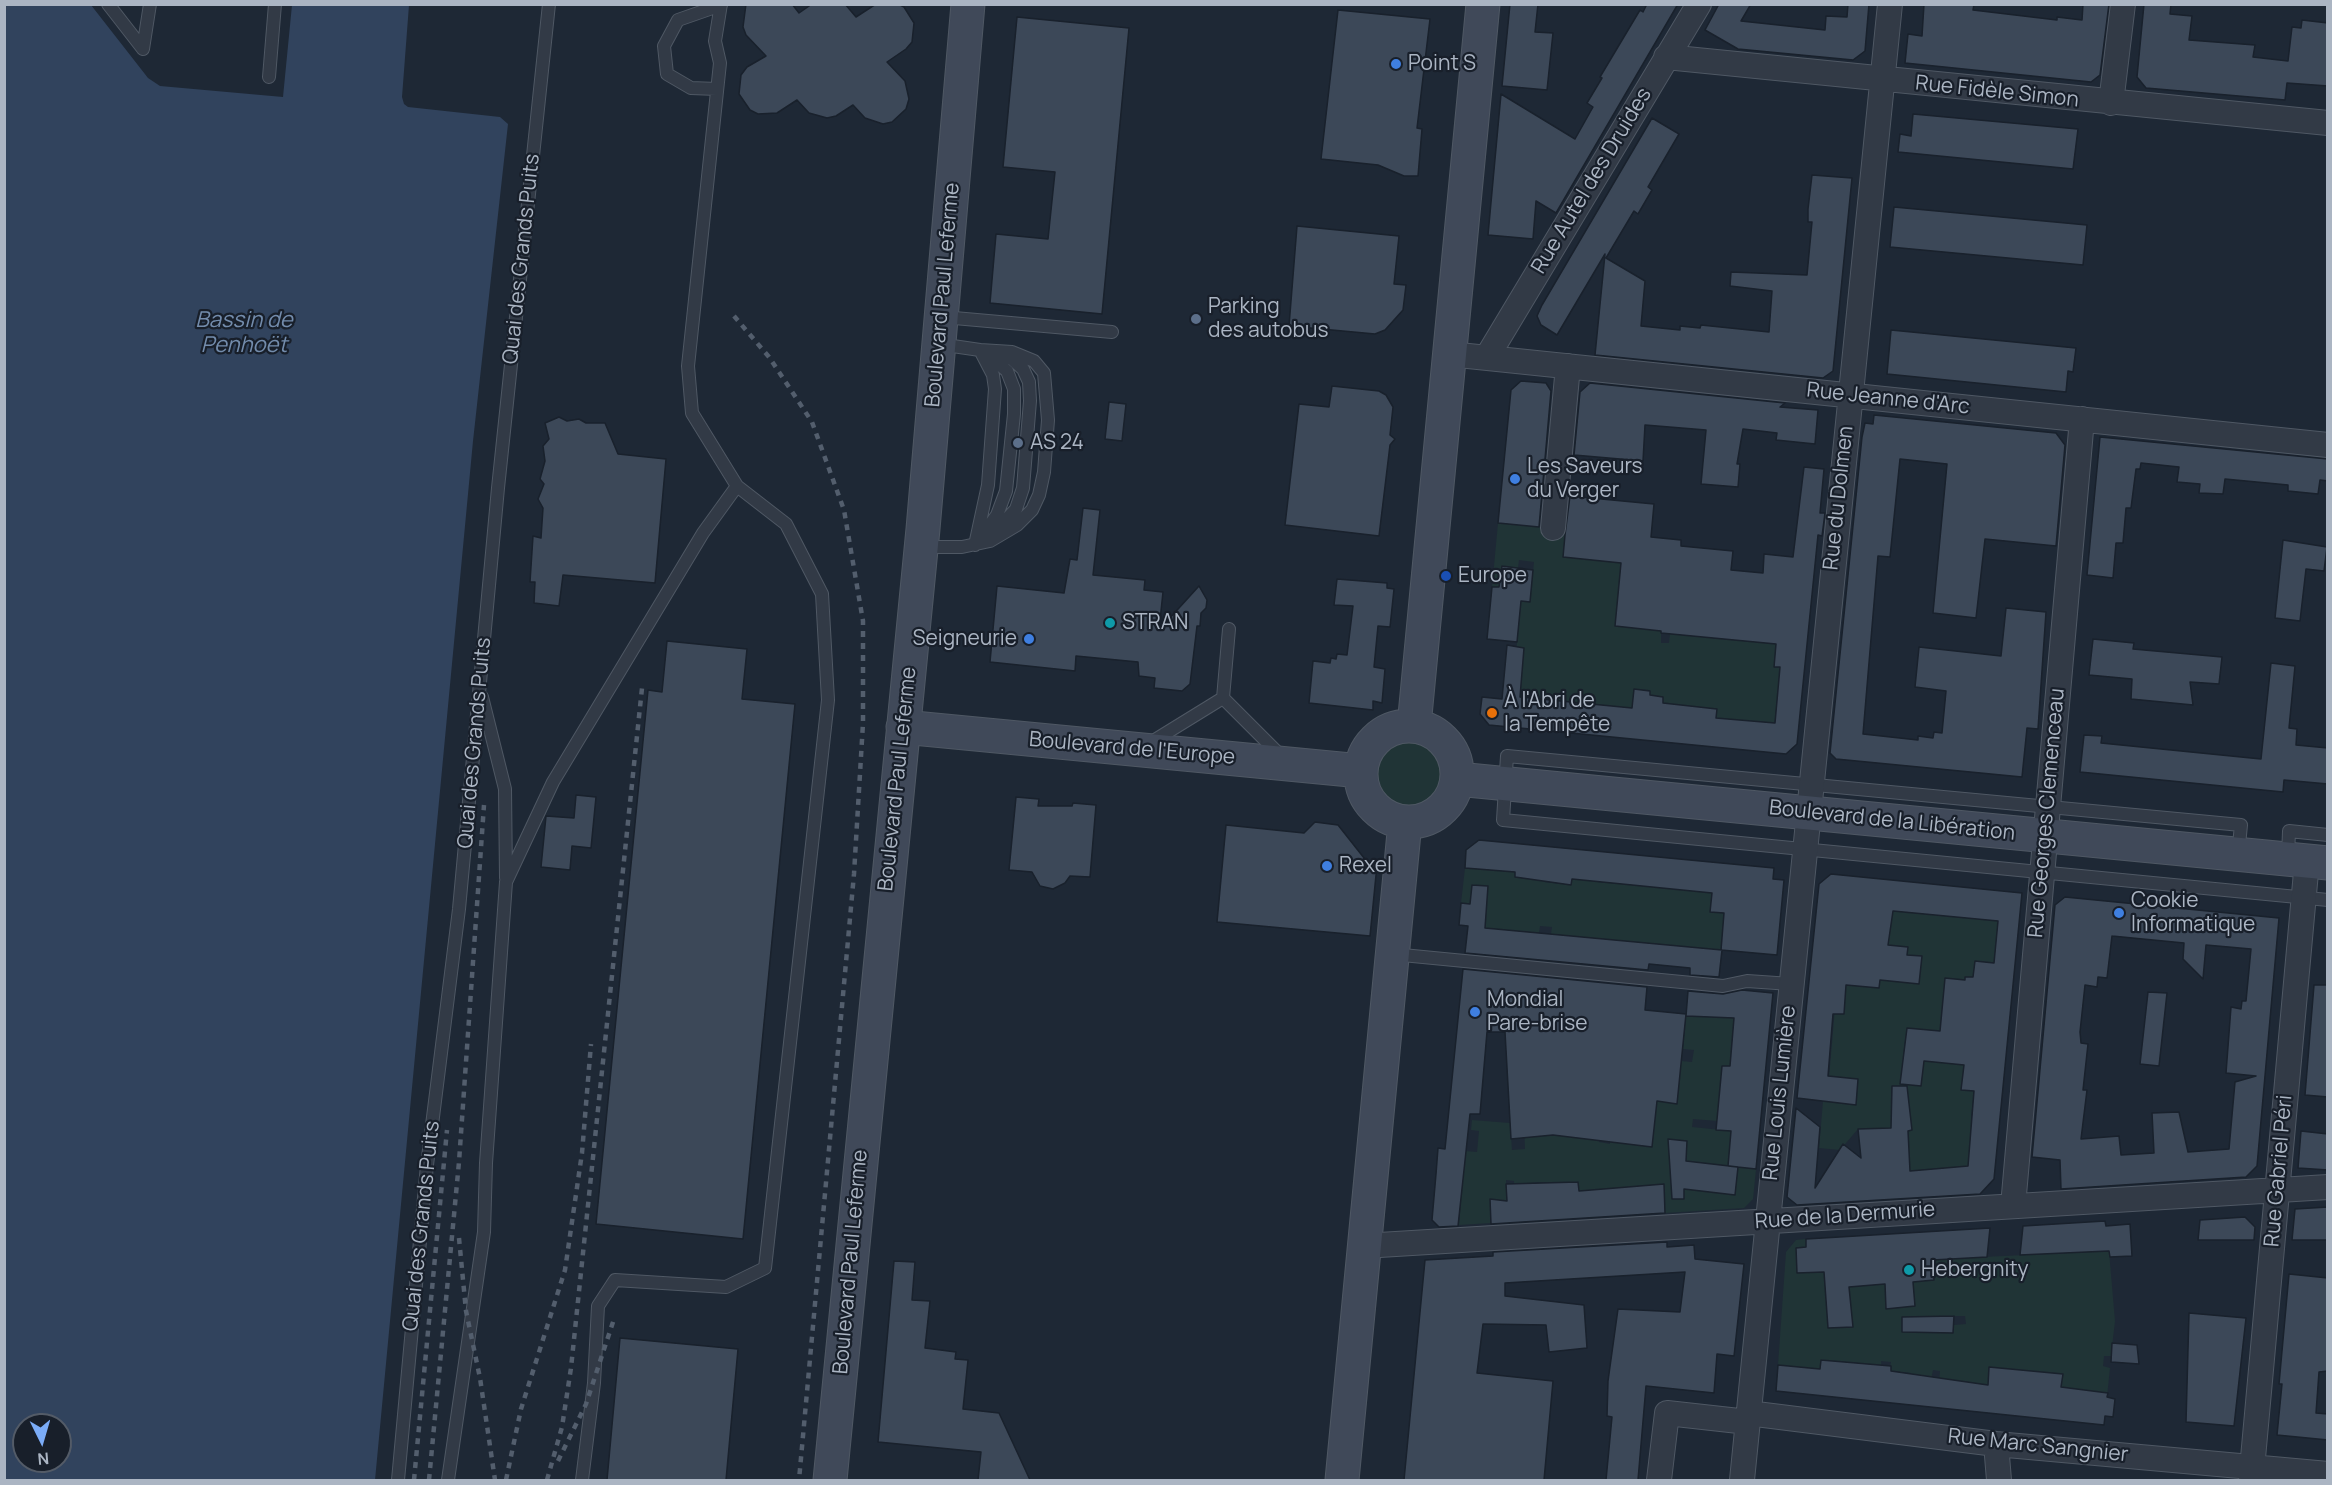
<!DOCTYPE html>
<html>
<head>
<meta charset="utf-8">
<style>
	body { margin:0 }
	#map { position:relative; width:2332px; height:1485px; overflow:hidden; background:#1e2835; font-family:Manrope,sans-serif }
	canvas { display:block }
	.frame { position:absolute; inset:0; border:6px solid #abb5c3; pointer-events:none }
	.north { position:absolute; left:12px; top:1413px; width:60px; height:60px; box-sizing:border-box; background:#181f2a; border:2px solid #535b67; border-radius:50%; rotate:175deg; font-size:16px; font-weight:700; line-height:24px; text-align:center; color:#abb5c3 }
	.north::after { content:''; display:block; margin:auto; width:21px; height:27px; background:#7bacf8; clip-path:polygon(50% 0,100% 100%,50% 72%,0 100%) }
</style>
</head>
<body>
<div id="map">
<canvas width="2332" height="1485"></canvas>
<div class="frame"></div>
<div class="north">N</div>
</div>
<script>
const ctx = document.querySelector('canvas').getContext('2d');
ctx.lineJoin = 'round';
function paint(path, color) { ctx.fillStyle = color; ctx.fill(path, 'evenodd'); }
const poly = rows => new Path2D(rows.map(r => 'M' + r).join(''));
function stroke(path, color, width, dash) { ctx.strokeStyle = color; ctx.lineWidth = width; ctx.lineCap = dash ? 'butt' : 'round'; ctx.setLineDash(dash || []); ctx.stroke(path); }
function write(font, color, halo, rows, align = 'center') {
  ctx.font = font + ' Manrope,sans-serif'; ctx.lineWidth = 4.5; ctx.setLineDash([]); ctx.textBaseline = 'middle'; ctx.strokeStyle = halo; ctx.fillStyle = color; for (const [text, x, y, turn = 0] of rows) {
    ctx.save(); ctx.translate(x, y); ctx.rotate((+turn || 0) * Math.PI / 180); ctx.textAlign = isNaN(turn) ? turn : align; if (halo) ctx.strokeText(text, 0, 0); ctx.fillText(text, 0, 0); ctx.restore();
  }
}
paint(poly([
	[1498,523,1566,529,1563,557,1638,564,1639,628,1661,631,1661,643,1669,643,1670,634,1776,644,1774,667,1804,670,1801,702,1777,700,1774,728,1765,722,1716,720,1717,709,1678,705,1662,711,1663,697,1650,695,1650,690,1634,689,1632,708,1540,699,1511,705,1521,601,1530,602,1534,562,1519,560,1518,568,1502,567,1499,587,1492,587],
	'1375 775a35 35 0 1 1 70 0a35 35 0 1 1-70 0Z',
	[1465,868,1515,872,1515,877,1527,879,1545,870,1544,882,1571,885,1572,876,1598,882,1712,891,1710,912,1741,915,1722,938,1721,950,1551,934,1552,927,1540,926,1539,933,1485,928,1461,903],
	[1885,910,2019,923,2019,927,1998,925,1994,963,1975,961,1973,977,1965,977,1977,1034,1905,1041,1903,1058,1972,1066,1974,1091,1971,1118,2000,1120,1999,1128,1972,1126,1968,1167,1902,1171,1858,1129,1840,1150,1819,1148,1823,1101,1827,1101,1840,950],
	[1744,991,1734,1019,1732,1042,1739,1067,1724,1066,1717,1121,1693,1119,1692,1127,1731,1131,1731,1166,1691,1190,1735,1194,1738,1167,1756,1169,1753,1199,1744,1208,1665,1213,1663,1184,1637,1186,1637,1189,1548,1193,1547,1182,1527,1183,1516,1222,1514,1181,1506,1180,1507,1201,1490,1199,1491,1223,1459,1225,1465,1151,1477,1152,1479,1131,1471,1130,1472,1120,1510,1123,1512,1150,1525,1149,1524,1125,1545,1136,1600,1132,1599,1142,1610,1144,1610,1133,1633,1135,1634,1145,1651,1147,1658,1086,1681,1061,1692,1062,1694,1050,1683,1049,1686,1014,1721,1017,1721,1012],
	[1806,1239,1806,1247,1796,1248,1797,1273,1824,1272,1827,1313,1831,1313,1829,1288,1850,1287,1885,1284,1887,1308,1915,1306,1913,1282,1934,1280,1933,1260,1982,1255,1983,1257,2109,1251,2115,1321,2111,1356,2104,1356,2103,1366,2110,1368,2107,1397,2061,1387,2062,1374,2051,1373,2050,1382,2025,1380,2024,1388,2011,1387,2013,1371,1990,1368,1988,1379,1998,1380,1998,1386,1964,1382,1963,1387,1939,1383,1940,1371,1933,1370,1930,1384,1911,1382,1911,1373,1889,1371,1891,1362,1881,1361,1882,1370,1858,1368,1858,1363,1834,1361,1832,1373,1824,1374,1808,1372,1808,1368,1778,1365,1786,1252,1796,1240],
	[1937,1316,1965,1316,1966,1324,1954,1325,1953,1333,1936,1333]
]), '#203436');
paint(poly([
	[5,4,91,5,148,78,160,86,283,97,292,5,409,5,402,97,404,104,408,107,500,117,508,124,473,441,375,1480,5,1480],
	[24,1425,60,1425,60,1461,24,1461]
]), '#31435d');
const building = poly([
	[746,4,792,4,799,13,812,4,845,4,856,17,876,4,898,4,904,7,914,23,912,42,906,49,887,62,905,81,909,99,906,109,892,122,883,124,865,118,853,105,836,116,827,118,809,113,797,100,777,113,758,114,750,110,739,94,741,75,747,67,766,56,746,35,743,27,746,4],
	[1510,4,1538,4,1535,32,1553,33,1547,90,1502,86,1510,4],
	[1647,4,1678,4,1556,213,1536,201,1533,239,1488,235,1501,94,1575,139,1593,107,1587,103,1602,78,1600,77,1640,10,1643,12,1647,4],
	[1719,4,1751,4,1741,21,1825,30,1826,16,1847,17,1848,4,1869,4,1865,51,1853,60,1738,49,1705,30,1719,4],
	[1924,4,1974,4,1973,10,2057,20,2057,17,2082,20,2083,4,2109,4,2100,75,2091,82,1905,63,1908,34,1922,36,1924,4],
	[2144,4,2171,4,2170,14,2192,16,2189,40,2255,45,2253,57,2288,61,2292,27,2301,28,2302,20,2328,23,2328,86,2287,83,2285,100,2146,88,2137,77,2144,4],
	[1338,10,1430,19,1417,128,1422,129,1418,176,1404,176,1378,165,1321,159,1338,10],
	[1017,17,1129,28,1102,314,990,303,996,234,1048,239,1055,172,1003,167,1017,17],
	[1913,114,2078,129,2073,169,1898,152,1900,134,1911,136,1913,114],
	[1652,118,1679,134,1648,187,1652,190,1638,214,1634,211,1606,258,1645,281,1641,326,1680,330,1680,326,1700,328,1701,325,1769,332,1772,291,1730,286,1731,272,1807,275,1812,222,1808,222,1808,209,1812,175,1852,178,1833,371,1823,378,1595,355,1605,254,1557,335,1541,325,1537,316,1542,305,1652,118],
	[1894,207,2087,225,2083,265,1890,247,1894,207],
	[1297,226,1399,236,1394,284,1406,285,1403,310,1385,330,1375,334,1289,326,1297,226],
	[1891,330,2076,348,2073,372,2068,371,2066,392,1887,374,1891,330],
	[1521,381,1546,383,1551,391,1539,527,1498,523,1511,390,1521,381],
	[1590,383,1785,403,1780,407,1818,410,1815,444,1776,440,1777,433,1743,429,1737,464,1740,464,1738,487,1701,484,1706,430,1645,425,1643,461,1574,455,1580,392,1590,383],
	[1332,386,1379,391,1386,395,1393,407,1390,435,1395,439,1390,445,1379,536,1285,525,1299,404,1329,407,1332,386],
	[1109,402,1126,404,1122,441,1105,439,1109,402],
	[1874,415,2056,433,2065,445,2056,546,1985,539,1976,618,1933,613,1947,464,1900,459,1890,557,1878,556,1863,734,1918,740,1918,736,1933,738,1934,732,1942,733,1946,691,1915,687,1919,647,2001,656,2006,608,2046,612,2038,729,2027,728,2022,777,1836,759,1830,753,1862,437,1865,423,1873,424,1874,415],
	[559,417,567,421,579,419,586,423,605,423,618,454,666,459,655,583,563,575,559,606,534,603,535,582,530,582,533,536,541,538,543,508,538,499,544,484,540,479,545,461,543,446,549,439,545,423,559,417],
	[2100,437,2328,459,2328,481,2320,480,2318,494,2288,491,2288,485,2225,479,2223,494,2199,493,2200,484,2177,482,2179,467,2141,463,2140,469,2136,469,2131,508,2126,508,2123,543,2116,543,2113,578,2087,575,2100,437],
	[1804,467,1824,469,1820,513,1825,513,1822,536,1818,535,1797,744,1786,754,1489,725,1480,714,1482,697,1502,699,1507,645,1524,648,1520,697,1632,708,1634,689,1650,691,1650,695,1663,697,1663,703,1717,709,1716,718,1775,723,1780,667,1774,667,1776,644,1661,633,1661,631,1615,626,1621,563,1563,557,1565,535,1570,496,1654,504,1651,537,1681,540,1681,546,1733,551,1731,570,1763,573,1764,554,1793,557,1804,467],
	[1083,508,1100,510,1093,575,1145,580,1144,590,1163,592,1159,630,1199,586,1207,600,1206,608,1201,613,1200,626,1197,626,1190,684,1182,691,1154,688,1155,678,1139,676,1138,662,1076,656,1075,671,990,662,997,586,1064,593,1070,559,1077,560,1083,508],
	[2283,540,2327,547,2324,571,2306,569,2300,621,2275,618,2283,540],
	[1502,566,1533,570,1530,602,1521,601,1517,642,1487,639,1492,587,1499,587,1502,566],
	[1337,579,1387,583,1387,588,1394,589,1390,627,1378,626,1374,667,1385,669,1382,703,1373,701,1373,710,1309,703,1313,661,1330,663,1331,658,1336,659,1337,654,1347,655,1353,606,1334,605,1337,579],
	[2093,639,2134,643,2133,649,2222,657,2219,684,2190,682,2193,705,2131,699,2132,679,2089,675,2093,639],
	[667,641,747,649,742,699,795,704,743,1239,596,1224,648,690,662,692,667,641],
	[2271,663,2295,666,2289,728,2297,729,2296,745,2328,748,2328,784,2284,780,2283,792,2080,772,2084,735,2102,736,2101,743,2261,759,2271,663],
	[576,795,596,797,591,848,572,846,570,870,541,867,546,816,574,818,576,795],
	[1016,797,1039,799,1038,806,1072,806,1073,803,1096,805,1090,877,1070,876,1065,883,1053,889,1040,886,1032,872,1009,870,1016,797],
	[1315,822,1338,825,1368,863,1377,865,1370,936,1217,922,1226,825,1304,833,1315,822],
	[1479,840,1774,868,1773,879,1784,880,1777,955,1721,950,1724,913,1710,912,1712,893,1572,879,1571,885,1515,877,1515,872,1465,868,1466,850,1479,840],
	[1831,874,2022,893,1994,1179,1980,1194,1797,1205,1787,1197,1796,1108,1820,1127,1815,1188,1843,1144,1861,1158,1858,1129,1891,1128,1892,1086,1907,1086,1912,1130,1908,1131,1910,1171,1968,1166,1974,1091,1961,1090,1964,1065,1924,1061,1921,1086,1900,1084,1907,1028,1940,1031,1945,978,1965,980,1965,977,1973,977,1975,961,1994,963,1998,921,1893,911,1888,945,1908,947,1907,955,1922,956,1919,984,1880,980,1879,988,1846,985,1844,1014,1833,1014,1828,1076,1858,1079,1856,1105,1797,1098,1819,884,1831,874],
	[1472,885,1488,886,1485,928,1722,950,1719,977,1690,975,1690,968,1649,964,1648,970,1465,953,1468,926,1459,925,1461,903,1470,904,1472,885],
	[2065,897,2279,918,2257,1166,2246,1177,2061,1189,2060,1160,2032,1157,2055,905,2065,897],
	[2112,936,2184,943,2183,959,2203,979,2206,945,2251,949,2246,1001,2242,1001,2241,1009,2231,1007,2226,1073,2256,1076,2235,1082,2229,1149,2188,1152,2179,1112,2152,1113,2154,1153,2121,1155,2119,1136,2081,1139,2087,1090,2083,1090,2088,1044,2081,1043,2080,1032,2085,985,2097,987,2098,977,2107,978,2112,936],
	[1463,969,1647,987,1645,1010,1686,1014,1677,1104,1657,1101,1652,1147,1553,1135,1511,1139,1505,1032,1487,1032,1480,1114,1470,1114,1458,1226,1439,1227,1432,1220,1436,1174,1438,1148,1445,1149,1463,969],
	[2314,985,2328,985,2328,1097,2305,1095,2314,985],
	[1742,990,1773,993,1756,1169,1728,1166,1731,1131,1716,1130,1722,1066,1730,1066,1734,1018,1686,1016,1688,991,1723,994,1742,990],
	[2148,992,2167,993,2159,1066,2140,1064,2148,992],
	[2301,1131,2328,1134,2328,1170,2298,1168,2301,1131],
	[1668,1139,1687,1141,1686,1161,1738,1167,1735,1195,1684,1189,1684,1199,1672,1199,1668,1139],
	[1578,1182,1579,1191,1664,1184,1665,1213,1491,1224,1490,1199,1507,1201,1506,1184,1578,1182],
	[2328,1207,2328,1240,2292,1240,2295,1209,2328,1207],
	[2245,1217,2255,1227,2254,1240,2198,1240,2200,1220,2245,1217],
	[2105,1221,2106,1226,2130,1224,2132,1256,2110,1257,2109,1251,2020,1255,2023,1226,2105,1221],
	[1990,1228,1987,1257,1933,1260,1934,1280,1913,1282,1915,1306,1886,1309,1885,1284,1849,1287,1853,1327,1828,1328,1824,1272,1797,1273,1796,1248,1806,1247,1806,1239,1990,1228],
	[1667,1242,1667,1247,1694,1245,1695,1259,1744,1264,1734,1356,1717,1354,1714,1393,1646,1386,1638,1480,1606,1480,1612,1417,1607,1416,1608,1381,1618,1309,1680,1312,1685,1272,1505,1283,1505,1296,1584,1305,1587,1348,1549,1352,1546,1325,1483,1324,1477,1373,1553,1381,1544,1480,1404,1480,1425,1260,1493,1256,1493,1252,1667,1242],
	[894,1261,915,1262,912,1300,930,1301,925,1348,956,1352,955,1359,968,1360,963,1409,999,1413,1030,1480,978,1480,981,1452,878,1442,894,1261],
	[2289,1274,2328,1278,2328,1371,2319,1372,2316,1413,2328,1414,2328,1440,2277,1435,2282,1384,2279,1384,2289,1274],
	[2189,1313,2246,1318,2234,1426,2186,1422,2189,1313],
	[1954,1316,1953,1333,1902,1332,1902,1317,1954,1316],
	[620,1338,738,1349,726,1480,607,1480,620,1338],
	[2112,1343,2137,1345,2139,1364,2111,1362,2112,1343],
	[1821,1360,1891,1366,1891,1371,1988,1385,1989,1367,2063,1374,2061,1387,2108,1393,2107,1397,2115,1399,2113,1417,2105,1416,2104,1425,1776,1391,1778,1365,1820,1369,1821,1360]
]);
paint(building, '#3c4858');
stroke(building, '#19212c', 1.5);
const lane = poly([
	[108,4,143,49],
	[143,49,150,4],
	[269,77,275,4],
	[717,89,691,88,667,74,664,46,678,20,721,5],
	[943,317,1112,332],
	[939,344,980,350,993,375,995,389,988,485,975,545],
	[993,534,1016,509,1023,488,1030,401,1029,382,1023,369,1012,359,1002,356],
	[979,540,997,515,1006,491,1014,414,1014,389,1007,371,989,356],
	[923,547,962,547,990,541,1017,525,1032,510,1039,495,1044,472,1048,420,1044,373,1034,361,1012,352,980,350],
	[482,697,505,789,506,878],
	[1223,698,1229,629],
	[1150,743,1223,698,1281,756],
	[2238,855,2241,825,1507,756,1503,820,2328,900],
	[2288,857,2289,831,2328,835],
	[1392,954,1723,986,1747,981,1791,984],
	[398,1480,427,1165,459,909,498,488,549,4],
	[448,1480,484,1232,486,1163,506,882,553,782,703,533,737,486],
	[582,1480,594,1383,598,1306,615,1280,726,1287,765,1268,828,700,822,594,786,524,737,486,692,413,688,366,720,63,715,41,721,4]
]);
const street = poly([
	[1666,57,2328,123],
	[2111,103,2123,4],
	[1449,354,2328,445],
	[1487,357,1699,4],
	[1553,528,1568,366],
	[2013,1206,2082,419],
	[1363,1246,2328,1187],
	[1748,1413,1996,1444,2328,1474],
	[1996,1444,1999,1480],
	[1659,1480,1667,1413,1748,1422],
	[1742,1480,1890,4],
	[2251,1480,2307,861]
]);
const secondary = poly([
	[1414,726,1483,4],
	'1361 774a48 48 0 1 1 96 0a48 48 0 1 1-96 0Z',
	[903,727,1361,771],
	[1457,779,2328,863],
	[830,1480,923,529,968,4],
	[1342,1480,1405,822]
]);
stroke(lane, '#4f5864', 14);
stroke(street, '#4f5864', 26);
stroke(secondary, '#4f5864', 35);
stroke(lane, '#323a46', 12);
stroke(street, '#323a46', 24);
stroke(secondary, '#404959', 33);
stroke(poly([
	[734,316,769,357,812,422,844,510,863,621,863,723,854,874,799,1480],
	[459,1238,466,1311,480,1378,495,1480],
	[558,1461,586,1404,614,1319],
	[414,1480,447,1130],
	[429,1480,459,1162,484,805],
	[506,1480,521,1409,565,1270,582,1153,591,1044],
	[547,1480,562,1427,571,1368,642,688]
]), '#535e6d', 4.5, [6, 6]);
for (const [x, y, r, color] of [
	[1396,64,6,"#3f7fe0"],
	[1196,319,6,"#5c6f8a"],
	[1018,443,6,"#5c6f8a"],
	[1515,479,6,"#3f7fe0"],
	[1446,576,6,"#1a4fb4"],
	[1110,623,6,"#0f9aa8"],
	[1029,639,6,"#3f7fe0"],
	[1492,713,6,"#e8710a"],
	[1327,866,6,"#3f7fe0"],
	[2119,913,6,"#3f7fe0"],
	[1475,1012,6,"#3f7fe0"],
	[1909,1270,6,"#0f9aa8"]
]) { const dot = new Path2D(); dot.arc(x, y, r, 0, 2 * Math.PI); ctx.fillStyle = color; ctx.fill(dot); stroke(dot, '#181f2a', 2); }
write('21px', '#abb5c3', '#181f2a', [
	["Point S",1408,64],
	["Parking",1208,307],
	["des autobus",1208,331],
	["AS 24",1030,443],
	["Les Saveurs",1527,467],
	["du Verger",1527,491],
	["Europe",1458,576],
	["STRAN",1122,623],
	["Seigneurie",1017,639,"right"],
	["À l'Abri de",1504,701],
	["la Tempête",1504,725],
	["Rexel",1339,866],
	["Cookie",2131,901],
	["Informatique",2131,925],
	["Mondial",1487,1000],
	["Pare-brise",1487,1024],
	["Hebergnity",1921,1270]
], 'left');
write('21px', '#abb5c3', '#181f2a', [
	["Rue Fidèle Simon",1997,92,6],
	["Rue Autel des Druides",1592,181,-59],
	["Quai des Grands Puits",522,259,-84],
	["Boulevard Paul Leferme",943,295,-85],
	["Rue Jeanne d'Arc",1888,399,6],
	["Rue du Dolmen",1839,498,-84],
	["Quai des Grands Puits",475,743,-85],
	["Boulevard de l'Europe",1132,749,5],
	["Boulevard Paul Leferme",898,779,-84],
	["Rue Georges Clemenceau",2047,813,-85],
	["Boulevard de la Libération",1892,821,6],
	["Rue Louis Lumière",1780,1093,-84],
	["Rue Gabriel Péri",2279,1171,-85],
	["Rue de la Dermurie",1845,1216,-4],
	["Quai des Grands Puits",422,1226,-84],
	["Boulevard Paul Leferme",851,1262,-85],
	["Rue Marc Sangnier",2038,1446,6]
]);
write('italic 22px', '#738cac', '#181f2a', [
	["Bassin de",244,321],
	["Penhoët",244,346]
]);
</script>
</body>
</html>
